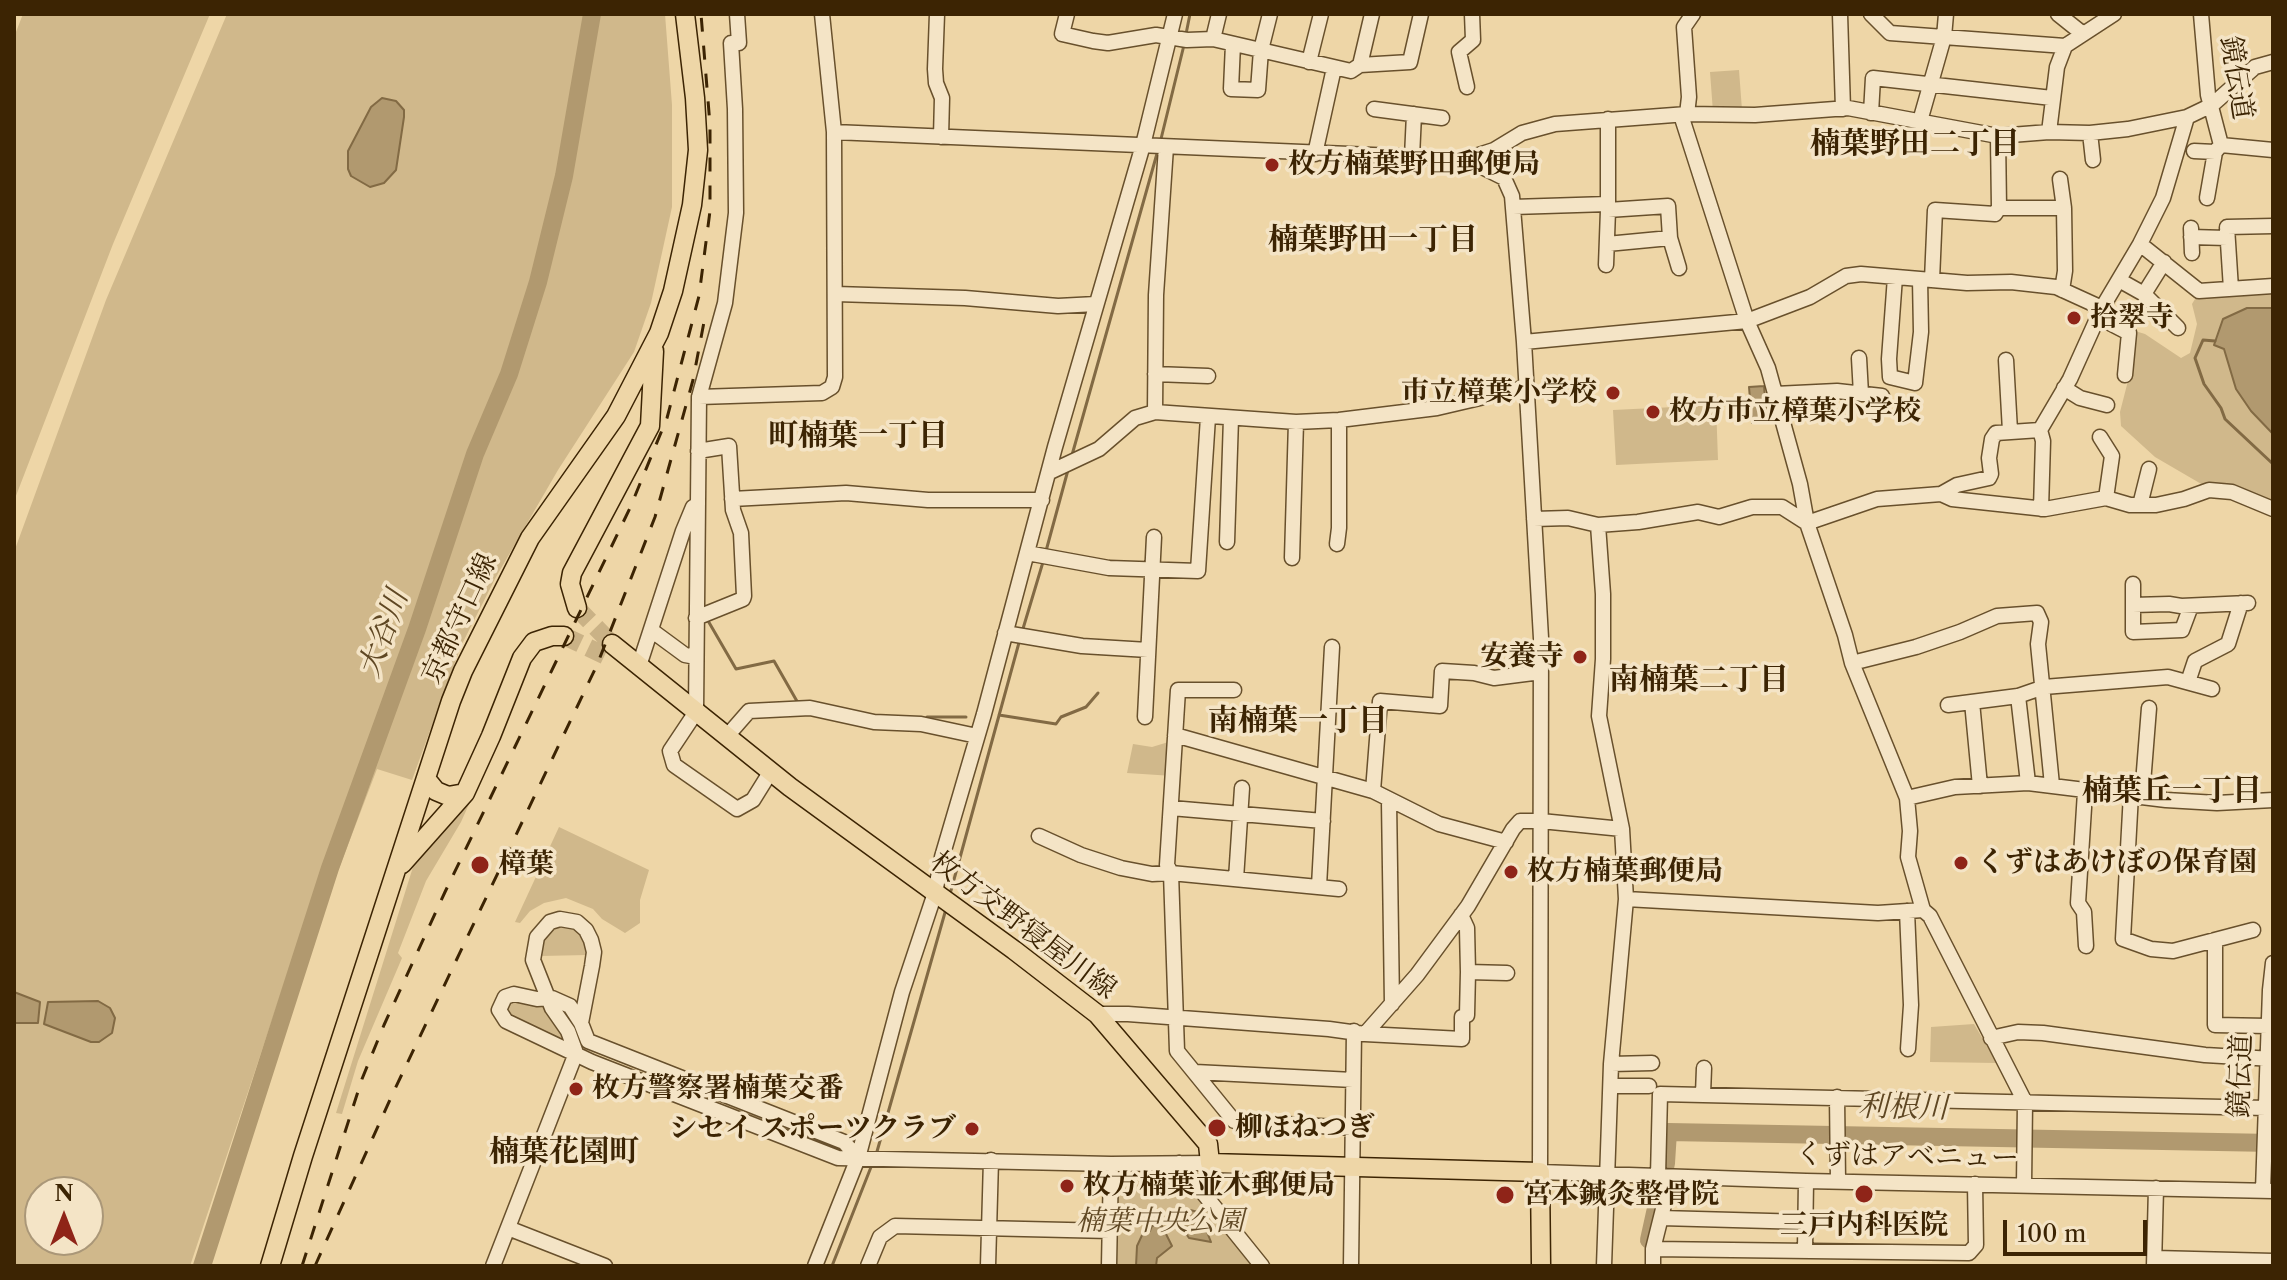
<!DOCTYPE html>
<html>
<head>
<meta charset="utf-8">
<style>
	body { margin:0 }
	#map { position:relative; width:2287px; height:1280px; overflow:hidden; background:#eed6a7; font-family:"Libre Caslon Text",serif }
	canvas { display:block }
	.frame { position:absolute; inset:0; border:16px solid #3c2403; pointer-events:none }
	.north { position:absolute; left:24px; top:1176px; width:80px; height:80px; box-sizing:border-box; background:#f4e4c6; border:2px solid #aa9778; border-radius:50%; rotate:0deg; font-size:22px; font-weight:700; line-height:32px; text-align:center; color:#3c2403 }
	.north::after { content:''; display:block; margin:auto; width:28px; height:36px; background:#8f2418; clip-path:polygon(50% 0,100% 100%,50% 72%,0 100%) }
	.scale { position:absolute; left:2003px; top:1220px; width:144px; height:36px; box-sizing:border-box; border:4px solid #3c2403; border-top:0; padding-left:10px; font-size:24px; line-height:28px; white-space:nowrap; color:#3c2403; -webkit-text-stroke:6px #f4e4c6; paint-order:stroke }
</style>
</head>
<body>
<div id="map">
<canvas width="2287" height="1280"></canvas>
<div class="frame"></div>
<div class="north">N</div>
<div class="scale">100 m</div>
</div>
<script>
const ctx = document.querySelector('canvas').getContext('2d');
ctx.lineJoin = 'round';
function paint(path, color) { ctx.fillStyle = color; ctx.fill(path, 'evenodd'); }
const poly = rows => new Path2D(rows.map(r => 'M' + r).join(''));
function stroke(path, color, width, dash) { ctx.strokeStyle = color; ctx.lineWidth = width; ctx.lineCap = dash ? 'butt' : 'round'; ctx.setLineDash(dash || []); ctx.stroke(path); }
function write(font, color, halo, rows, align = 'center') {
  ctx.font = font + ' "Libre Caslon Text","Noto Serif JP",serif'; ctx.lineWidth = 7; ctx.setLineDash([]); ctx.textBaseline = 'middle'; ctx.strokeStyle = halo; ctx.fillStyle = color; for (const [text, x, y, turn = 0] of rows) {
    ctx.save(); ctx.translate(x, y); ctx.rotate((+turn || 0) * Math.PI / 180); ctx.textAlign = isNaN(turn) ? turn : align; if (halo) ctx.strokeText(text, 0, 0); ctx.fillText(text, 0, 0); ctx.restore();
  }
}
paint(poly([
	[23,14,210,14,113,244,14,501,14,37],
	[227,14,665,14,672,105,672,207,651,303,634,352,558,470,496,577,461,646,412,780,377,769,335,879,320,876,190,1266,14,1266,14,552,106,300],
	[40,1192,88,1192,88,1240,40,1240],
	[1739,70,1742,110,1713,112,1710,72],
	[2273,291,2273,505,2203,485,2155,457,2121,426,2120,412,2130,373,2135,331,2145,334,2181,358,2190,353,2197,324,2192,304,2198,294],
	[1716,405,1718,460,1616,465,1613,410],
	[1175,740,1173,776,1127,773,1133,744,1152,747],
	[469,793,474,793,461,822,426,881,398,953,402,958,358,1061,342,1114,336,1113,413,867],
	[559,827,649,870,640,900,640,923,625,933,602,919,593,909,566,898,544,903,530,911,520,923,515,922],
	[555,926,570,926,583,936,587,944,587,955,541,956,539,945],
	[512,998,534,1005,544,1005,563,1036,559,1038,508,1014,504,1005],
	[1974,1024,1997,1063,1930,1062,1931,1027],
	[1118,1180,1186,1180,1258,1266,1117,1266]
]), '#d0b88b');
const water = poly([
	[382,98,396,101,404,110,404,117,396,170,384,183,370,187,351,176,348,169,348,151,371,107,382,98],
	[2247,308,2273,308,2273,434,2251,411,2236,389,2224,349,2214,345,2223,319,2247,308],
	[1764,386,1767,422,1752,423,1749,387,1764,386],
	[14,992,40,1002,38,1023,14,1023,14,992],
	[98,1001,110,1008,115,1018,112,1033,99,1042,91,1042,44,1024,48,1002,98,1001],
	[1190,1210,1198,1212,1201,1230,1207,1232,1211,1242,1189,1238,1171,1212,1190,1210],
	[1152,1226,1162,1226,1172,1246,1157,1258,1156,1266,1136,1266,1137,1246,1144,1231,1150,1231,1152,1226]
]);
paint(water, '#b1996f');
stroke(water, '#826a44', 2);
stroke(poly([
	[1186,34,1190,14],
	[1160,143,1184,45],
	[2215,341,2203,340,2195,358,2204,384,2221,408,2225,419,2273,464],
	[1072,455,1158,150],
	[1046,551,1068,470],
	[709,619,707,619,736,669,774,661,798,703],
	[1022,632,1043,562],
	[999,715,1056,724,1061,717,1086,707,1098,693],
	[927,717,966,717],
	[950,894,1020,639],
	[876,1155,946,909],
	[832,1266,873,1162]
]), '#826a44', 3);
stroke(poly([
	[1649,1240,1666,1163,1668,1132,2273,1143],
	[202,1266,330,868,417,629,475,454,509,374,538,282,564,176,592,14]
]), '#b1996f', 18);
stroke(poly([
	[577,608,612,644],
	[564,636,606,656]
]), '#cab286', 18, [18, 9]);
const minor = poly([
	[737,14,739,43,731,43,735,109,736,213,725,303,699,397,696,712,670,751,674,765,737,809,753,800,771,771],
	[937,14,935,69,936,83,942,98,941,137],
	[1067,14,1062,34,1093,41,1108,43,1156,35,1187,40,1213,39,1351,71,1360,65,1410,62,1421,14],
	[1840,14,1843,109],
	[1871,14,1890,33,2065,46],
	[2058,14,2083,34],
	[2201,14,2208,95,2221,145,2273,150],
	[1213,39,1219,14],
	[1233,44,1231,89,1258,90,1261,50,1270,14],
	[1309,62,1321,14],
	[1360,65,1372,14],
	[1467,87,1459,52,1473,40,1472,14],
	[1374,109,1442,118],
	[1871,113,1873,78,2052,98],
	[1687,114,1689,97,1684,27,1693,14],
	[1681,115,1747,321,1768,368,1800,484,1807,523,1845,635,1852,663,1907,798,1910,831,1908,857,1923,910,1930,916,2025,1102,2024,1185],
	[1608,119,1608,210,1668,206,1670,238,1679,268],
	[1920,121,1944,37,1946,14],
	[834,132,1466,159,1494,150,1522,133,1555,124,1687,114,1755,115,1848,108,1998,136,2049,132,2090,133,2128,129,2187,117,2212,105,2255,67,2273,62],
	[2049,132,2057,67,2065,46,2114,14],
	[2090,133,2093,160],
	[1998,136,1999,208],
	[2194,151,2215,152,2221,145],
	[1315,154,1334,68],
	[1412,157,1414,114],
	[1466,159,1504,178,1512,196,1524,342,1541,638,1540,1172,1806,1181,2273,1191],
	[2060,179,2064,208],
	[2207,198,2215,152],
	[1513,207,1608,204],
	[2191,228,2192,253],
	[2191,237,2227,238],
	[1607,244,1670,238],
	[2140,244,2199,291,2273,286],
	[1606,265,1608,210],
	[1895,277,1889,359,1890,377,1915,383,1921,332,1920,279],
	[1932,280,1935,210,1995,214,1999,208,2064,208,2065,271,2062,290],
	[2119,280,2144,294,2178,328],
	[2231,289,2227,227,2273,226],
	[836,294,965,298,1058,306,1096,304],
	[2144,294,2164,262],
	[2098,317,2129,333,2125,375],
	[1524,342,1747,321,1810,297,1846,276,1861,274,1967,283,2011,282,2056,287,2102,308],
	[1859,358,1861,394],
	[2006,360,2010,431],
	[1155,374,1208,376],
	[2064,388,2080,398,2107,405],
	[1775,394,1837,391,1882,396],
	[699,397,822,393,832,387,835,377,834,132,822,14],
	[1155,412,1156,295,1166,147],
	[2040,430,2043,441,2041,509],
	[2100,437,2112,456,2106,498],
	[1050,472,1099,449,1135,418,1155,412,1296,422,1339,420,1437,408,1527,387],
	[1941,494,1952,499,2045,509,2106,498,2130,505,2156,505,2184,499,2209,490,2232,492,2273,509],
	[732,499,846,493,928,500,1042,500],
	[2140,505,2149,469],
	[1534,519,1568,518,1598,525,1638,522,1698,512,1719,517,1752,507,1782,507,1807,523],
	[1807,523,1877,499,1941,494,1957,485,1989,478,1991,474,1989,458,1992,439,1996,433,2040,430,2070,379,2102,308,2140,244,2163,198,2187,117],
	[1598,525,1603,594,1603,659,1599,716,1622,829,1626,899,1611,1064,1604,1266],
	[1227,542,1231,418],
	[1337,544,1339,528,1339,420],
	[1027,553,1109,568,1198,571,1208,417],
	[1292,558,1296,422],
	[2133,584,2133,632,2182,630,2191,606],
	[2133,605,2169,604,2181,606,2248,603],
	[696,618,743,599,744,596,741,533,733,510,729,446,698,451],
	[651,630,685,655,696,657],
	[1005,633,1082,646,1148,650],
	[1852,663,1916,647,1960,632,1997,616,2037,613,2041,622,2038,644,2052,785],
	[639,666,683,531,693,507,697,505],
	[2188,682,2195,661,2228,644,2241,603],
	[1234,690,1178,690,1167,865,1171,873,1177,1051,1234,1121,1353,1128],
	[2018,696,2028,783],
	[1972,702,1980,786],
	[1948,705,2018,696,2044,687,2168,677,2212,689],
	[1145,717,1154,537],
	[728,735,749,711,810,708,874,722,921,724,977,736],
	[1175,735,1373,791,1439,824,1506,842],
	[1373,791,1380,701,1440,706,1442,671,1474,673,1494,678,1541,672],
	[2085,792,2078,903,2084,912,2086,946],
	[2131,794,2123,939,2151,949,2173,951,2253,930],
	[2142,796,2149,708],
	[1907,798,1955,787,2028,783,2166,800,2217,803,2273,800],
	[1389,801,1392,1004],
	[1171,808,1323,821],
	[1039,836,1081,855,1121,868,1152,874,1171,873,1339,889],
	[1236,879,1242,788],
	[1319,886,1332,647],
	[1626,899,1878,913,1923,910],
	[1907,911,1911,1005,1908,1049],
	[2215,940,2215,1025,2268,1026],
	[1468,972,1507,973],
	[1097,1014,1128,1014,1329,1029,1365,1034,1417,975,1468,906,1513,829,1520,821,1541,821,1622,829],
	[581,1023,570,1006,552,998,537,999,514,994,505,997,499,1010,506,1021,592,1062,838,1158,1111,1164,1210,1163],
	[1365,1034,1462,1039,1462,1017,1467,1015,1468,972,1467,928,1461,915],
	[1991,1038,2018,1032,2043,1033,2205,1055,2273,1059],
	[1611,1064,1652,1063],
	[1195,1072,1353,1080],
	[1611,1086,1649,1086],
	[1703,1094,1704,1068],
	[1837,1097,1838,1181],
	[1179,1163,1262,1266],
	[1658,1176,1660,1094,2266,1108],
	[2263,1190,2270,990,2273,963],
	[1661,1218,1806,1222],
	[508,1228,605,1266],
	[1653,1249,1969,1253,1976,1245,1975,1184],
	[1805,1249,1806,1181],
	[2155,1258,2273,1261],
	[493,1266,576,1053,568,1031,552,1008,533,960,537,937,550,922,560,919,577,922,586,930,591,940,594,952,592,966,581,1023,588,1041,844,1142,858,1158],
	[815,1266,858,1158,902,992,935,893,942,857,984,714,1055,447,1143,145,1175,14],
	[868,1266,880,1237,895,1226,1110,1231],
	[988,1266,991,1160],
	[1109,1266,1111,1164],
	[1351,1266,1354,1031],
	[1653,1266,1653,1249,1671,1177],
	[2154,1266,2156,1188]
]);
const major = poly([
	[577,608,570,584,572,573,650,426,654,351],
	[612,644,790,787,1014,950,1097,1014,1208,1144,1210,1163,1540,1172,1541,1266],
	[427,780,436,791,448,796,465,793],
	[402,864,465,793,491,736,522,658,534,642,552,636,564,636],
	[270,1266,303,1156,451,701,463,671,530,538,616,416,659,333,673,291,692,205,698,150,695,98,685,14]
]);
stroke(minor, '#68502c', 17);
stroke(major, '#3c2403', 21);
stroke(minor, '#f4e4c6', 14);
stroke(major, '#eed6a7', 18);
stroke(poly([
	[302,1266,362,1079,384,1025,445,892,630,508,667,418,699,296,710,211,710,125,701,14],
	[315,1266,393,1093,597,665,655,517,693,380,704,322]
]), '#3c2403', 3, [14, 14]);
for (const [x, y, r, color] of [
	[1272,165,8,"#8f2418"],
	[2074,318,8,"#8f2418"],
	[1613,393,8,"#8f2418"],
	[1653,412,8,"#8f2418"],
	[1580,657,8,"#8f2418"],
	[1961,863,8,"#8f2418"],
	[480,865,10,"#8f2418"],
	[1511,872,8,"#8f2418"],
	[576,1089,8,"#8f2418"],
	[1217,1128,10,"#8f2418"],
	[972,1129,8,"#8f2418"],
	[1067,1186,8,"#8f2418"],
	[1864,1194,10,"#8f2418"],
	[1505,1195,10,"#8f2418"]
]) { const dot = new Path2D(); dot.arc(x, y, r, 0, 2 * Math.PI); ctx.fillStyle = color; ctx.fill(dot); stroke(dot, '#f4e4c6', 3); }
write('28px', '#3c2403', '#f4e4c6', [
	["鏡伝道",2236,78,81],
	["京都守口線",460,619,-65],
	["枚方交野寝屋川線",1023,926,37],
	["鏡伝道",2241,1076,-88],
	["くずはアベニュー",1907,1157,1]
]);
write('bold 28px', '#3c2403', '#f4e4c6', [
	["枚方楠葉野田郵便局",1288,165],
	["拾翠寺",2090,318],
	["市立樟葉小学校",1597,393,"right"],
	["枚方市立樟葉小学校",1669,412],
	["安養寺",1564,657,"right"],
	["くずはあけぼの保育園",1977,863],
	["樟葉",498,865],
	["枚方楠葉郵便局",1527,872],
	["枚方警察署楠葉交番",592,1089],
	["柳ほねつぎ",1235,1128],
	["シセイ スポーツクラブ",956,1129,"right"],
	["枚方楠葉並木郵便局",1083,1186],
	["宮本鍼灸整骨院",1523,1195],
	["三戸内科医院",1864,1226,"center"]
], 'left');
write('italic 28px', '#614925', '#f4e4c6', [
	["楠葉中央公園",1160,1222]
]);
write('bold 30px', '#3c2403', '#f4e4c6', [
	["楠葉野田二丁目",1915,144],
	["楠葉野田一丁目",1373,240],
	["町楠葉一丁目",858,436],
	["南楠葉二丁目",1699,680],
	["南楠葉一丁目",1298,721],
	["楠葉丘一丁目",2172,791],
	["楠葉花園町",564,1152]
]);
write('italic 30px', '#5f4723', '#f4e4c6', [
	["大谷川",384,634,-70],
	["利根川",1903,1108,1]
]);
</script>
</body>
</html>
